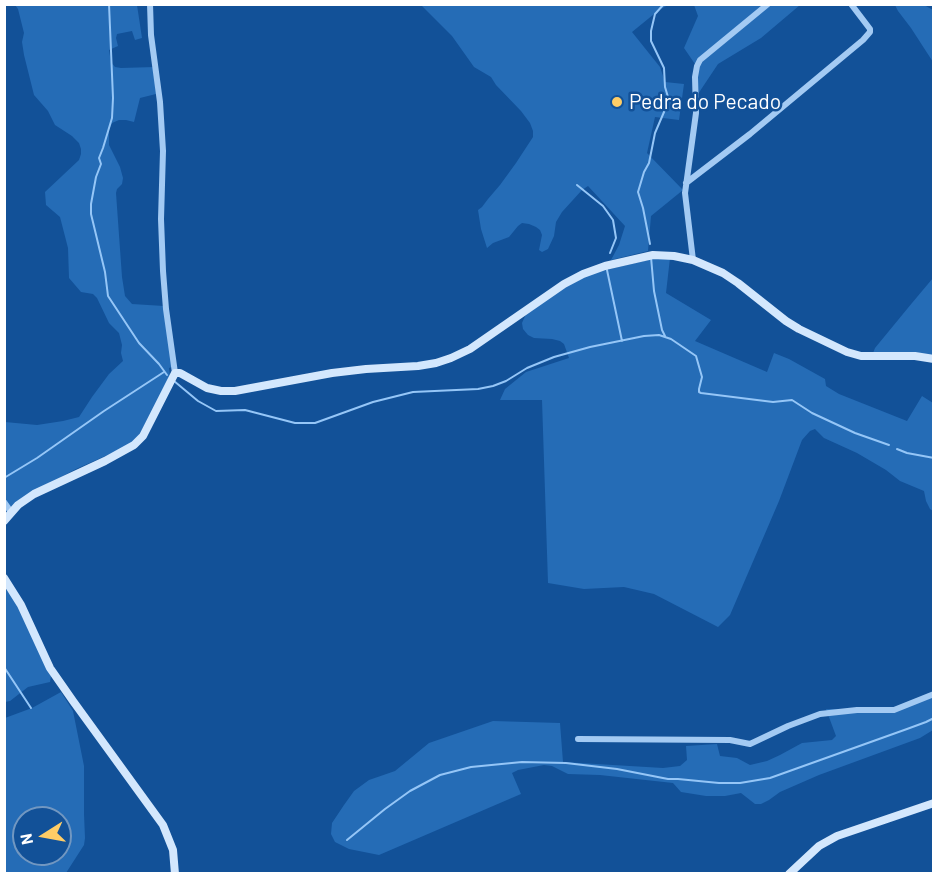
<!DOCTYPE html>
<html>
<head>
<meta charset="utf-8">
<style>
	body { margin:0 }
	#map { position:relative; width:938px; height:878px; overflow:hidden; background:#125198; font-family:Barlow,sans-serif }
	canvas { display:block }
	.frame { position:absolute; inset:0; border:6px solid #fff; pointer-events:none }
	.north { position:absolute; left:12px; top:806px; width:60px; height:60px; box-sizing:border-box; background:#125198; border:2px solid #7197c1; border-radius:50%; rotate:259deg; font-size:16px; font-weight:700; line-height:24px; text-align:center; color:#fff }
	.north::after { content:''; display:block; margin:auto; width:21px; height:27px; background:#ffcd66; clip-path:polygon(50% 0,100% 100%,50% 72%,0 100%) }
</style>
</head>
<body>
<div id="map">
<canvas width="938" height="878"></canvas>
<div class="frame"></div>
<div class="north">N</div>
</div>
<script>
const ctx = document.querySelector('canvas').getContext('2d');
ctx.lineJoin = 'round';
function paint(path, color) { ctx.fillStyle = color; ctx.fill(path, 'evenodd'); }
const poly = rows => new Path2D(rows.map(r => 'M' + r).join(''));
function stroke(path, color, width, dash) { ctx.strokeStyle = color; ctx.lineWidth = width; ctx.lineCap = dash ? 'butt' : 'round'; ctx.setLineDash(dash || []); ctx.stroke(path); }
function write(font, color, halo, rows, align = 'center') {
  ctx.font = font + ' Barlow,sans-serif'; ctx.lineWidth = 5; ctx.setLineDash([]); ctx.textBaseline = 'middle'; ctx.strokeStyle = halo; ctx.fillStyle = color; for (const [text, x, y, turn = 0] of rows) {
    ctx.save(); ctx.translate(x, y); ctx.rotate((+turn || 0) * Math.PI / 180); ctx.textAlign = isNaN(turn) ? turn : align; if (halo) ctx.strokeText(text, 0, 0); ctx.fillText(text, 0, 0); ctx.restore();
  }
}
paint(poly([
	[15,5,137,5,142,38,135,40,132,31,117,34,116,38,118,46,109,50,111,62,115,67,121,68,155,67,156,94,140,98,134,122,126,120,119,120,112,123,109,130,109,145,120,167,123,178,122,184,117,189,116,193,122,277,125,296,132,304,164,306,172,367,169,368,170,376,138,437,130,445,76,469,27,495,5,512,5,422,37,425,63,421,79,417,92,397,109,374,123,361,121,353,122,345,119,333,109,323,97,298,93,294,81,292,69,278,68,248,60,217,46,205,45,192,79,160,81,154,81,149,79,143,72,136,55,125,48,111,34,95,24,55,22,42,24,33,18,9],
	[421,5,668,5,659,10,632,32,660,67,665,82,684,84,679,120,655,117,647,153,683,190,651,216,648,251,611,260,619,245,625,226,588,186,582,190,562,212,556,222,554,236,548,249,542,252,539,250,542,235,540,230,536,227,529,224,522,223,518,226,509,237,493,243,487,248,481,229,478,210,482,207,488,199,500,185,516,163,533,137,533,131,530,123,521,111,496,85,491,77,474,67,452,36],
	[694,5,800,5,761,38,718,64,698,94,697,67,684,48,698,16],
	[895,5,924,5,933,10,933,62,911,28,898,11],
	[657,258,670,258,666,293,711,320,695,341,767,372,774,353,789,359,825,379,826,386,839,394,907,421,922,396,933,403,933,511,930,509,926,501,924,491,900,481,886,470,857,453,824,438,815,429,810,431,802,440,779,501,730,615,718,627,654,594,624,587,584,589,548,583,542,400,500,400,505,389,526,372,569,358,564,344,560,341,552,339,534,338,528,335,523,329,522,323,526,314,555,293,589,274],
	[933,278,933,356,914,352,873,353,875,348,912,303],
	[4,587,14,599,51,676,50,682,28,687,10,701,5,702],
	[61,692,73,711,84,766,84,814,85,838,84,845,66,873,5,873,5,718,32,708],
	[24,818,60,818,60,854,24,854],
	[933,696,933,730,920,738,819,775,780,792,769,800,761,804,755,804,741,793,725,796,706,796,681,792,673,783,600,775,568,774,552,766,544,765,518,770,512,773,521,794,379,855,349,849,335,842,331,834,332,823,344,805,354,791,369,780,395,771,429,743,493,721,560,723,563,762,663,768,680,766,687,760,686,746,717,744,720,756,737,758,750,765,767,761,780,755,802,743,832,740,836,736,826,709,898,709]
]), '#256cb6');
stroke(poly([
	[109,4,113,98,112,118,103,148,99,158,101,164,96,177,91,204,91,214,105,272,108,296,139,343,159,364,167,375],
	[577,185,603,206,613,220,616,238,610,253],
	[650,244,643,208,638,192,644,172,649,163,655,133,667,105,668,97,665,87,664,68,651,41,651,31,655,14,664,4],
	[651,257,654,291,662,330,665,336],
	[607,270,622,341],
	[174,381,198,401,216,411,245,410,295,423,315,423,373,402,413,392,478,389,493,386,506,381,527,368,554,357,590,347,644,336,659,335,671,339,696,356,702,377,699,389,699,392,701,393,773,402,792,400,812,413,855,433,889,445],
	[897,449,907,453,934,458],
	[4,478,37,458,104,411,164,372],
	[4,667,31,708],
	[347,840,385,809,410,791,440,775,471,767,522,762,566,763,617,769,668,779,678,779,719,783,740,783,770,778,907,729,926,722,934,718]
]), '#95c6f7', 2);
stroke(poly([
	[150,4,151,35,160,102,163,151,161,219,163,271,166,309,175,373],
	[686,183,750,134,863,40,870,32,870,29,851,4],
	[693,260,685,193,696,113,695,77,697,66,700,60,768,4],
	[4,502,11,512],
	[578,739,730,740,750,744,788,726,820,714,857,710,894,710,934,694]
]), '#a3caf3', 6);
stroke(poly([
	[4,521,18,505,34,494,105,461,134,445,143,436,175,373,180,373,207,388,221,391,235,391,332,373,366,369,418,366,436,363,451,358,470,349,564,284,583,274,605,266,653,255,674,256,693,260,723,273,738,283,786,321,799,329,847,352,861,356,915,356,934,359],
	[4,578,21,605,50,668,73,701,163,825,173,850,175,874],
	[789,874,819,846,837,836,934,803]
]), '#d3e7fd', 8);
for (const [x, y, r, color] of [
	[617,102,6,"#ffcd66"]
]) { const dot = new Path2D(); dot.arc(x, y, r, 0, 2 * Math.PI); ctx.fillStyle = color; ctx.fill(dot); stroke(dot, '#125198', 2); }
write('21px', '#fff', '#125198', [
	["Pedra do Pecado",629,102]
], 'left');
</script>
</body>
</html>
